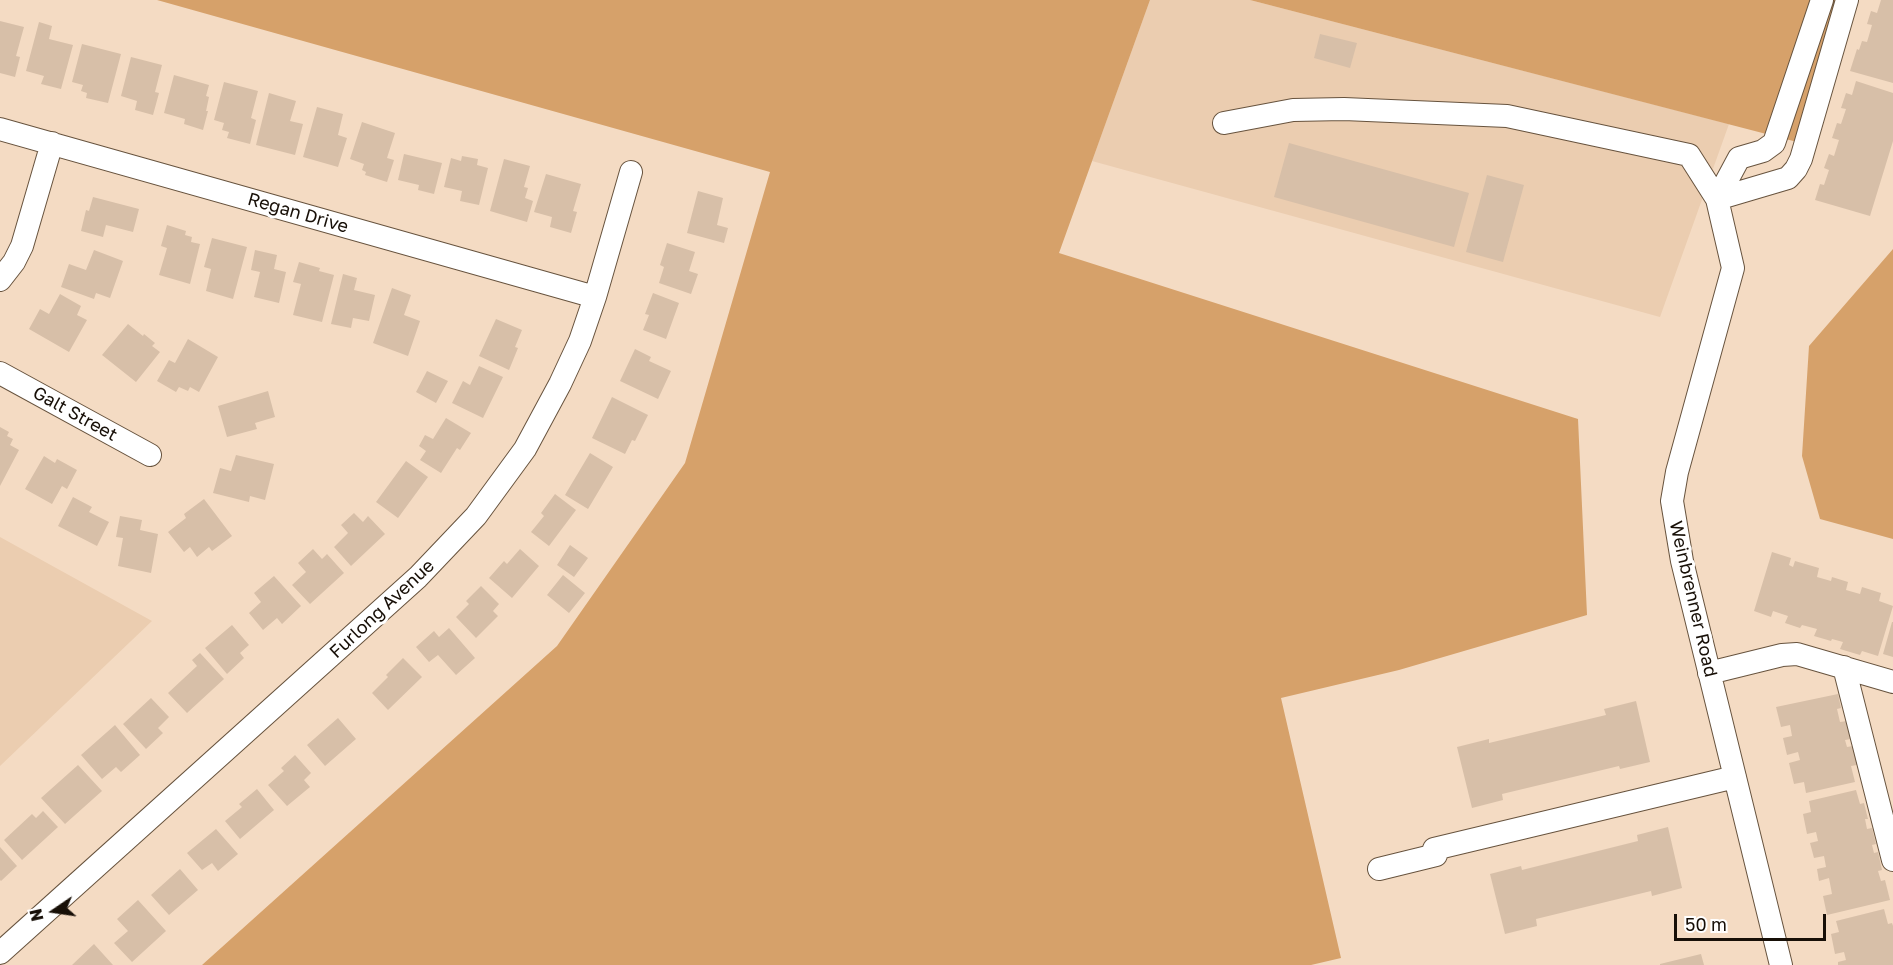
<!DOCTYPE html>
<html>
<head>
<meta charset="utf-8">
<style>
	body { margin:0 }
	#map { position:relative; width:1893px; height:965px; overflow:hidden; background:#f4dbc3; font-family:"Golos Text",sans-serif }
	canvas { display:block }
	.north { position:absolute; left:24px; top:881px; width:60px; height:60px; -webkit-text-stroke:4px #fff; paint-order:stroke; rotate:257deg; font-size:16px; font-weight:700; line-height:24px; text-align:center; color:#170f07 }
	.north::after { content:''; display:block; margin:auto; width:21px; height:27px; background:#170f07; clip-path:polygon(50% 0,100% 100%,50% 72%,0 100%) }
	.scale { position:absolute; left:1674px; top:914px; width:152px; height:27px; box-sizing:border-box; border:3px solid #170f07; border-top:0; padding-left:8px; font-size:18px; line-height:21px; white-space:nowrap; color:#170f07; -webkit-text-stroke:4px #fff; paint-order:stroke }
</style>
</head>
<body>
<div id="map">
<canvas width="1893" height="965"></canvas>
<div class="north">N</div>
<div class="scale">50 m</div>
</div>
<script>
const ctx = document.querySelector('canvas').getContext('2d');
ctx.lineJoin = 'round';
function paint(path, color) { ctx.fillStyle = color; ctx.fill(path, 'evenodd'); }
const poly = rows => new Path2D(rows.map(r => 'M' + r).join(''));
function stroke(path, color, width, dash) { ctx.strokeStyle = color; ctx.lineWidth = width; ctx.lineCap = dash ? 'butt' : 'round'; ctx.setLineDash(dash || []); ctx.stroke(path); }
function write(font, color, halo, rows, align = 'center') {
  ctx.font = font + ' "Golos Text",sans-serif'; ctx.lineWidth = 6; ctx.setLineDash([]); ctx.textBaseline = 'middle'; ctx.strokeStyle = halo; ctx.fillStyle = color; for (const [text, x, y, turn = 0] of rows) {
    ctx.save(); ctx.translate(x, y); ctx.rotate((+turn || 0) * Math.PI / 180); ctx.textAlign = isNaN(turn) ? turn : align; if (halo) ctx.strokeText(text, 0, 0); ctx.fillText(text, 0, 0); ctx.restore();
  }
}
paint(poly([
	[1150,0,1250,0,1729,124,1660,317,1092,161],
	[0,537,152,621,0,766]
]), '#ebcdb0');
paint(poly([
	[157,0,1150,0,1059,253,1578,419,1587,615,1399,670,1281,698,1341,958,1311,965,202,965,557,646,685,463,770,172],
	[1250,0,1838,0,1801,143],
	[1893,249,1893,539,1820,519,1802,456,1809,346]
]), '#d6a16a');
paint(poly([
	[1881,0,1893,0,1893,83,1850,71,1857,49,1859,50,1862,41,1867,42,1872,25,1867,24,1871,11,1877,13],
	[0,21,24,27,16,56,20,57,15,77,0,73],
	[39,22,52,26,49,39,73,45,61,89,41,84,44,76,26,71],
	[1320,34,1357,43,1350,68,1314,58],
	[82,44,121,54,108,103,86,98,87,93,81,91,83,85,72,82],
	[131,57,162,65,155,92,159,93,153,115,135,110,137,101,121,96],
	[174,75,209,85,206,96,209,97,206,111,208,111,203,130,184,124,185,119,164,113],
	[1856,81,1893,93,1893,141,1870,216,1815,200,1820,184,1824,185,1829,170,1824,168,1829,154,1834,156,1839,140,1832,138,1837,123,1841,124,1846,109,1841,108,1846,93,1852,95],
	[224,82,258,91,251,118,256,120,250,144,227,138,229,132,222,130,224,123,214,120],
	[269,93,296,101,290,121,303,124,295,155,256,145],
	[317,107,343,114,338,135,347,138,338,167,303,157],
	[362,122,395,133,387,158,394,160,387,182,365,175,366,172,362,170,364,164,350,159],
	[1289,143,1469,193,1454,247,1274,197],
	[404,154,442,163,434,194,418,190,419,185,398,180],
	[462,156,478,159,477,165,488,168,479,205,460,201,462,191,444,187,451,158,461,161],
	[504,159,530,166,524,187,528,188,525,198,533,201,527,222,490,211],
	[546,174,581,184,573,211,577,212,571,233,550,227,552,217,534,212],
	[1487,175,1524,185,1503,262,1466,252],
	[698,191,723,198,717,225,728,228,724,243,687,233],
	[93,197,139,209,133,232,106,225,103,237,81,231,86,210,89,211],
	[167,225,186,231,185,235,192,237,191,242,200,244,190,284,159,275,167,248,161,246],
	[212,238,247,247,233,299,206,291,211,269,204,267],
	[667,243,695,252,689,271,698,274,691,294,659,283,664,267,660,265],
	[94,250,123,261,110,298,96,293,94,299,61,287,69,264,86,270],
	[255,250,277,255,274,269,286,272,279,303,254,297,260,272,251,270],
	[299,262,320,268,319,271,334,275,322,322,293,315,301,284,293,282],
	[343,274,357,278,354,290,375,295,369,321,353,318,351,328,331,324],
	[392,288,411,295,404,315,420,321,408,356,373,343],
	[653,293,679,303,666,339,643,330,649,315,645,314],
	[60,294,81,306,77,315,87,320,69,352,29,329,40,309,49,314],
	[496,319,522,330,515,347,518,348,509,370,479,356],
	[128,324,143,336,144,334,155,343,152,346,160,352,136,382,102,355],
	[188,339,218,357,199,392,190,387,188,391,179,387,176,392,157,381,169,360,175,363],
	[635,349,651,357,649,361,671,371,658,399,620,381],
	[479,366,503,377,483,418,452,403,463,381,470,385],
	[427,371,448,381,436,403,416,392],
	[268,391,275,417,255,423,257,429,227,437,218,406],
	[612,397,648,415,635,441,632,440,625,454,592,438],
	[446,418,471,433,460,450,457,448,441,473,420,460,426,451,419,446,425,435,433,439],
	[0,427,9,432,7,436,13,439,10,445,19,450,0,486],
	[590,453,613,467,588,509,565,495],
	[236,455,274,464,265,500,250,496,249,502,213,493,220,468,231,471],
	[44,456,55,463,57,459,77,470,67,489,62,486,52,504,25,489],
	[406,461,428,477,398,518,376,502],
	[555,494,576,510,549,546,531,532,544,516,541,513],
	[73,497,92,507,89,512,109,522,97,546,58,526],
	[204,499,232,536,212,551,209,547,197,557,190,547,184,552,168,532,186,518,184,514],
	[354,513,363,522,368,516,385,534,351,566,334,547,348,533,341,525],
	[120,516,142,520,140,530,158,534,151,573,118,566,123,538,116,537],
	[570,545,588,558,574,577,557,565],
	[313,549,322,559,327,554,344,573,310,604,292,585,306,572,298,563],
	[520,549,539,566,512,598,489,578,504,561,507,564],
	[1772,552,1791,558,1789,565,1793,567,1795,561,1819,568,1817,577,1831,581,1832,577,1848,582,1846,590,1860,594,1862,587,1881,593,1879,601,1893,606,1878,656,1862,651,1860,655,1840,649,1843,642,1832,639,1831,641,1814,636,1817,629,1802,625,1800,628,1785,623,1788,616,1773,611,1771,617,1754,611],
	[563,575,585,593,569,613,547,595],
	[274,576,301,606,282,624,277,618,263,630,249,613,261,602,254,593],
	[481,586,499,604,493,611,498,616,476,638,456,617,469,604,466,601],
	[1892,622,1893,622,1893,657,1883,654],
	[232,625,249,645,240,653,244,658,227,674,205,648],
	[449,628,475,658,456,675,438,655,429,662,416,647,434,631,439,637],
	[200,653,224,679,187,713,168,693,197,666,192,660],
	[403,658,422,677,388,710,372,693,388,677,386,675],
	[1838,694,1841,708,1837,709,1840,722,1847,721,1851,739,1845,740,1847,747,1853,746,1857,765,1851,766,1855,782,1806,793,1804,782,1794,784,1789,763,1800,760,1798,752,1787,755,1783,738,1792,736,1790,725,1781,727,1776,707],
	[151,698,169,717,158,728,163,733,146,749,123,724],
	[1636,701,1650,762,1620,769,1619,766,1502,794,1503,800,1472,808,1457,747,1489,739,1489,743,1606,715,1604,709],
	[338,718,356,739,325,766,307,745],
	[115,725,140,755,121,772,116,767,102,779,81,755],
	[295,755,311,773,304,780,310,787,287,806,268,785,284,771,281,768],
	[78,765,102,791,65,824,41,798],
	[257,789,274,810,240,839,225,821,242,807,239,804],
	[1856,790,1860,804,1864,803,1868,819,1865,819,1867,829,1872,828,1876,844,1872,845,1874,853,1878,852,1882,870,1878,871,1881,881,1885,880,1890,900,1827,915,1823,896,1832,894,1829,878,1819,881,1817,869,1826,867,1824,856,1814,858,1810,843,1818,841,1816,832,1807,834,1803,814,1811,812,1809,801],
	[43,811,58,827,22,860,4,840,32,814,36,818],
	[1668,827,1682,888,1652,896,1651,891,1536,919,1537,926,1505,934,1490,874,1521,866,1522,870,1638,841,1637,835],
	[216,829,238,854,218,871,212,863,202,870,187,853],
	[0,847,17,866,1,881,0,880],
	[180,869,198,890,169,915,151,895],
	[138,900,166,931,132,962,114,943,128,931,117,919],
	[1884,909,1888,924,1892,923,1893,926,1893,965,1838,965,1838,962,1846,960,1844,952,1835,954,1831,934,1839,932,1836,921],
	[94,944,113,965,72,965],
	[1701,954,1704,965,1660,965,1660,964]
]), '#d7bfa8');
const minor = poly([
	[1224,123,1293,110,1344,109,1507,116,1689,155,1717,199,1733,268,1677,472,1672,501,1682,561,1781,965],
	[0,129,595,297],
	[1717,199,1788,178,1796,169,1801,159,1847,0],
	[1717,199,1739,158,1763,151,1774,143,1822,0],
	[0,280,14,262,22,246,52,143],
	[0,373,150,455],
	[1844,667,1893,860],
	[1709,673,1782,655,1797,654,1893,682],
	[1434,849,1735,777],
	[1379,869,1436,855],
	[0,953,418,577,476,516,525,449,560,384,580,341,595,297,631,172]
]);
stroke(minor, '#67533e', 24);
stroke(minor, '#fff', 22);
write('18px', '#170f07', '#fff', [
	["Regan Drive",298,213,16],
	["Galt Street",75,414,29],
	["Weinbrenner Road",1693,599,77],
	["Furlong Avenue",382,609,-43]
]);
</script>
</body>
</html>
